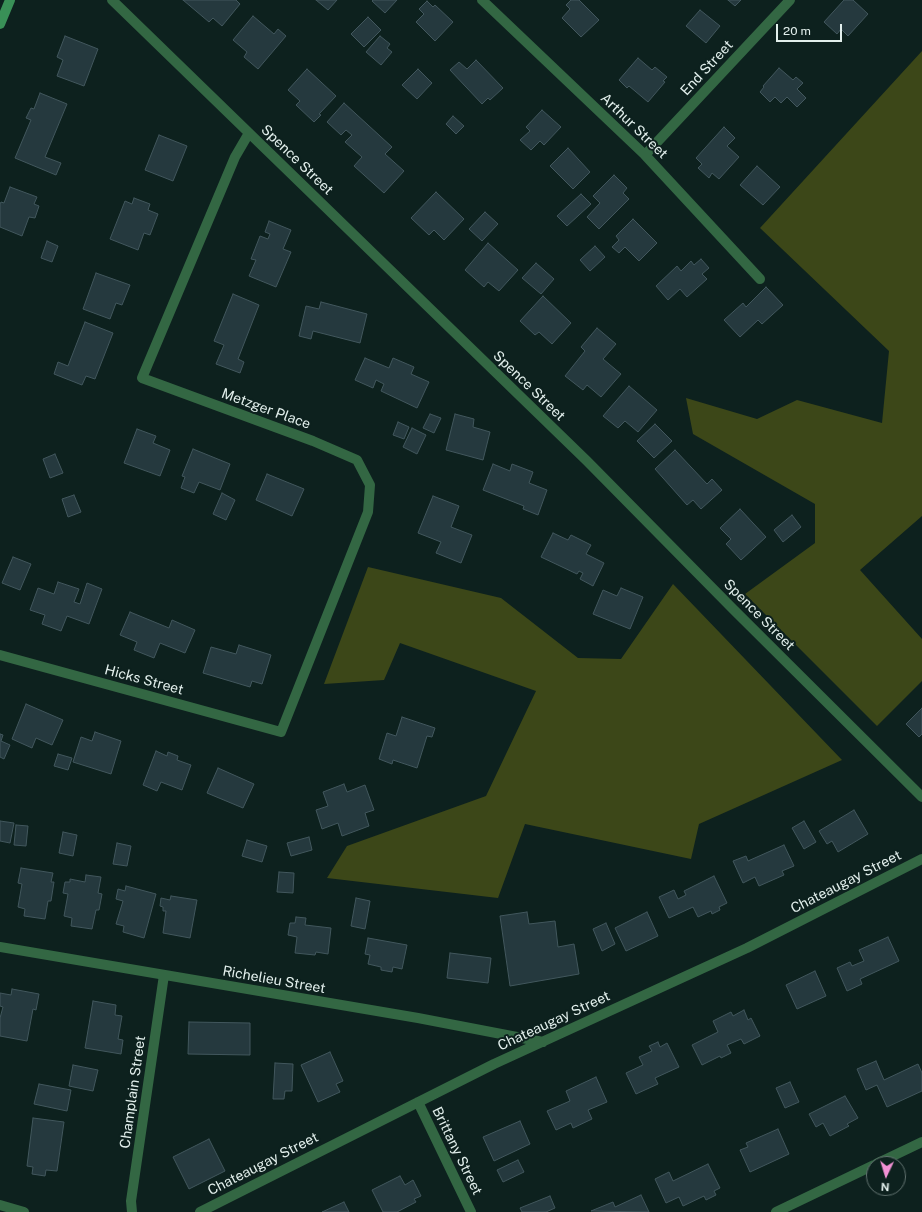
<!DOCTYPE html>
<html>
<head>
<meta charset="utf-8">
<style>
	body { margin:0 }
	#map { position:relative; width:922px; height:1212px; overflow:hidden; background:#0d211e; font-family:"Public Sans",sans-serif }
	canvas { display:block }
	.north { position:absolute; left:866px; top:1156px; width:40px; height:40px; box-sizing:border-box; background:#0d211e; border:1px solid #627370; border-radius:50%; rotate:184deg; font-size:11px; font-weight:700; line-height:16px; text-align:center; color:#e2efec }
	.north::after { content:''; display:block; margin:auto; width:14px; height:18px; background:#f391d5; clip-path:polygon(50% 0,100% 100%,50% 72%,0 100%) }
	.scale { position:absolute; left:776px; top:24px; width:66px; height:18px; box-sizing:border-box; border:2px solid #e2efec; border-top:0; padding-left:5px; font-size:12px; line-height:14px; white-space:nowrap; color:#e2efec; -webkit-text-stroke:3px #0d211e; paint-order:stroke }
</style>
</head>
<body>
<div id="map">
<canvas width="922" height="1212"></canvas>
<div class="north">N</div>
<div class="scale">20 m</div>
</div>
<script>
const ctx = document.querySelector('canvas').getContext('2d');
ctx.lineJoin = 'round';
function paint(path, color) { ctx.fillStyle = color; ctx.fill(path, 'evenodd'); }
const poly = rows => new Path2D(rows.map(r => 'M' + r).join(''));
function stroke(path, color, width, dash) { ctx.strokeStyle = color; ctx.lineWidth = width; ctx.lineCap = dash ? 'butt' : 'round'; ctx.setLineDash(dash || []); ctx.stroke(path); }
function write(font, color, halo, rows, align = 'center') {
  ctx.font = font + ' "Public Sans",sans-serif'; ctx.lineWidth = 4; ctx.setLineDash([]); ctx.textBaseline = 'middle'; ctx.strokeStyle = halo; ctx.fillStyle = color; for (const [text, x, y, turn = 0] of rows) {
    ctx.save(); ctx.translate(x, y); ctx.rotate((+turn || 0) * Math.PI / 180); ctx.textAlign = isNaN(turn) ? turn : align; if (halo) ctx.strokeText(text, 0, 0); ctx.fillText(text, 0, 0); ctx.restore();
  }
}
paint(poly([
	[922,51,922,516,860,570,922,639,922,681,877,726,745,594,815,543,815,504,693,434,686,398,757,419,797,400,882,423,889,351,760,228],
	[368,567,501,598,578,658,621,659,673,584,842,760,699,824,691,859,525,824,498,898,327,878,347,846,486,796,536,691,400,643,384,680,324,684]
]), '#3c4718');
const building = poly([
	[183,0,236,0,240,4,222,26,213,18,209,22,183,0],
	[316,0,337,0,328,10,316,0],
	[373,0,397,0,385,13,372,1,373,0],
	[571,0,579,0,599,20,581,37,562,18,570,9,566,5,571,0],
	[728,0,741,0,735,6,728,0],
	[844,0,853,0,868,14,848,36,841,29,837,34,824,22,844,0],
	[427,1,433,7,435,5,453,22,435,41,416,22,424,14,419,9,427,1],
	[700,10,720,26,706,43,686,26,700,10],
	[253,16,274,34,278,29,286,36,258,69,244,57,247,52,233,40,253,16],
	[368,17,381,30,364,47,351,34,368,17],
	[65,36,98,49,84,86,57,76,63,60,57,57,65,36],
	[380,36,390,44,387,48,392,52,381,65,366,52,380,36],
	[638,58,652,70,655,67,667,77,663,81,665,82,648,102,629,86,627,88,619,80,638,58],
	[476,60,503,88,490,100,488,98,482,104,450,70,459,62,467,69,476,60],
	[779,68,793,80,796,77,803,83,797,89,806,98,797,107,787,97,781,103,775,97,770,102,760,92,764,87,763,86,779,68],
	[307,69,336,96,319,114,321,115,314,122,296,105,300,101,288,90,307,69],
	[418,69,432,83,417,99,402,85,418,69],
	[40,93,67,104,45,157,61,163,56,175,15,158,31,120,26,118,31,108,34,109,40,93],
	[344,103,392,147,385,154,404,171,384,193,354,166,362,157,345,142,352,135,346,130,341,135,327,122,344,103],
	[542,110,561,127,544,145,540,141,531,150,520,140,530,131,526,127,542,110],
	[453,116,464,126,456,134,446,124,453,116],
	[724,127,735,138,727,146,739,157,719,179,712,173,709,178,698,168,702,164,696,158,724,127],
	[159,135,187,146,173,181,145,170,159,135],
	[568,148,590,172,573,189,550,166,568,148],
	[757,166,780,187,763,205,740,185,757,166],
	[614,175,627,188,623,193,629,199,599,229,587,217,600,203,593,196,614,175],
	[10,187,37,197,34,204,39,206,35,218,29,217,22,236,0,227,0,204,1,202,4,203,10,187],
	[436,192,464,219,444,240,434,230,429,235,411,218,436,192],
	[581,194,591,204,567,226,557,216,581,194],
	[134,198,150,204,148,210,158,214,150,235,144,233,138,250,110,239,125,201,132,204,134,198],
	[485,212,498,224,482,241,469,229,485,212],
	[633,219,657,243,639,261,625,247,619,253,612,247,619,240,616,236,633,219],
	[269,221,291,230,283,249,291,252,276,287,249,276,256,260,251,259,260,236,268,239,270,234,265,232,269,221],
	[47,241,58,246,52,262,41,258,47,241],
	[488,243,518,270,499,291,488,282,484,287,465,270,488,243],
	[595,246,605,257,590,271,580,260,595,246],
	[701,259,709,268,702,274,707,279,687,297,680,289,668,300,656,286,677,266,681,271,691,261,694,265,701,259],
	[536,263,554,279,541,294,522,278,536,263],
	[96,273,130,285,122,305,116,303,110,319,83,309,96,273],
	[766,287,783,305,762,324,758,320,740,337,724,320,743,303,746,307,766,287],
	[233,294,259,305,238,359,244,362,240,373,216,364,224,345,214,341,233,294],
	[543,296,571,323,552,344,539,332,535,335,520,321,543,296],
	[321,302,367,314,360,343,313,331,311,339,299,336,306,306,319,309,321,302],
	[85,322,113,333,95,379,86,376,82,385,54,374,58,362,68,366,85,322],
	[597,328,616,344,603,359,621,374,601,397,587,385,583,390,565,376,585,351,581,347,597,328],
	[365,358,389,368,393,358,414,367,411,374,429,382,417,408,381,391,384,384,376,380,373,388,355,380,365,358],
	[629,386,657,410,638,432,625,421,618,428,603,416,629,386],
	[430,414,441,418,434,433,423,428,430,414],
	[455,414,474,419,473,427,490,432,483,460,446,450,455,414],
	[398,422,409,427,404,439,393,435,398,422],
	[655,424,672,441,654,458,637,441,655,424],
	[412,428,426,435,417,454,403,447,412,428],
	[137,429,156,436,153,443,170,450,160,476,124,463,137,429],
	[193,449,230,464,220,490,199,482,194,493,181,488,185,477,182,476,193,449],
	[675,450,707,484,712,479,722,490,701,509,693,500,687,505,655,469,675,450],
	[55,454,63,473,50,478,43,459,55,454],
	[493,464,510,471,512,464,533,472,529,483,547,490,538,515,523,509,524,506,483,490,493,464],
	[267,474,304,489,292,516,256,500,267,474],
	[222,493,235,500,226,520,213,514,222,493],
	[74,495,81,512,68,517,62,499,74,495],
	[433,496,459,506,451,527,472,535,461,563,436,553,441,542,418,533,433,496],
	[740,509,766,537,741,560,726,544,731,539,720,528,740,509],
	[792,515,801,527,783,542,774,530,792,515],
	[553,533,568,540,571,535,591,545,586,554,604,563,593,586,580,579,583,573,579,571,577,574,541,557,553,533],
	[13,557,31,564,20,590,2,583,13,557],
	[58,582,79,589,74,602,80,604,87,583,102,589,89,624,67,616,61,631,42,624,45,615,30,610,38,588,54,594,58,582],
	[621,588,643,597,630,629,593,614,603,590,617,596,621,588],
	[130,612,169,628,172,620,195,630,185,653,160,643,154,658,134,650,137,642,120,635,130,612],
	[239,645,271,655,262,684,252,681,250,687,203,673,211,647,236,654,239,645],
	[26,704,63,720,52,745,36,738,32,748,12,739,26,704],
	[922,708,922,734,919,737,906,724,922,708],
	[402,717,435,728,432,737,427,736,417,768,393,760,392,764,379,759,387,733,396,736,402,717],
	[95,732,121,741,111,774,73,762,81,737,92,741,95,732],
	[0,734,3,735,1,741,10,745,4,759,0,757,0,734],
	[156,751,167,756,168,752,178,756,177,760,191,765,182,790,161,782,157,791,143,785,156,751],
	[58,754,72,758,68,770,54,766,58,754],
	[218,768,254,784,243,808,207,793,218,768],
	[344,784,347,792,365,785,374,810,365,813,369,826,342,836,338,823,322,829,316,810,328,806,323,792,344,784],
	[854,810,868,834,838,852,832,841,827,844,819,831,854,810],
	[0,821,14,823,10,843,0,841,0,821],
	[804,821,816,842,804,849,792,828,804,821],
	[16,825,28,826,26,846,14,845,16,825],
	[63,832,77,835,73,856,59,853,63,832],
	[309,837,312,850,291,856,287,843,309,837],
	[247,840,267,846,262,862,242,856,247,840],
	[117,843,131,846,127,866,113,864,117,843],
	[784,845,794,866,782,871,784,875,759,886,755,877,743,883,733,861,746,856,748,861,784,845],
	[21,868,53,873,51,882,54,882,51,901,48,901,45,919,24,916,25,909,18,907,22,884,18,883,21,868],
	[279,872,294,873,293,893,277,892,279,872],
	[86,875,101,877,98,893,102,894,99,910,96,910,92,929,71,926,72,918,64,916,68,894,63,893,65,882,70,882,70,879,85,882,86,875],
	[714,876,727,903,719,907,720,910,712,914,711,911,698,917,693,907,669,918,659,897,674,890,678,899,686,895,684,891,714,876],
	[126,886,156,894,144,938,123,932,124,926,116,924,123,901,116,899,118,889,125,891,126,886],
	[171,896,197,900,190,938,163,933,166,911,163,911,163,907,160,906,161,898,170,900,171,896],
	[356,898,370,901,365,929,351,926,356,898],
	[527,912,529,924,555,921,558,947,574,944,579,974,510,986,500,916,527,912],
	[647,912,658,936,626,951,615,928,647,912],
	[296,917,306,918,305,925,331,928,328,954,316,952,315,955,295,953,297,937,288,935,290,923,295,923,296,917],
	[606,923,615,944,602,951,593,929,606,923],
	[888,937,899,961,860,979,862,984,847,991,837,968,850,962,852,966,864,961,859,950,888,937],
	[368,938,407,945,402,969,393,967,392,972,381,970,381,967,368,964,370,955,365,954,368,938],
	[450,953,491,958,488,983,447,978,450,953],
	[815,971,826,996,797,1009,786,985,815,971],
	[12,989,39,994,36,1010,33,1009,27,1041,0,1036,0,1018,3,1007,0,1006,0,993,11,995,12,989],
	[93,1001,116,1005,115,1015,122,1016,118,1039,123,1040,121,1054,85,1048,93,1001],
	[744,1010,748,1020,751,1018,760,1036,744,1044,741,1039,727,1045,731,1053,721,1058,720,1056,702,1065,692,1045,718,1032,713,1021,731,1012,733,1016,744,1010],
	[189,1022,250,1023,250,1055,188,1054,189,1022],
	[658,1042,660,1047,667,1043,679,1067,655,1078,658,1084,636,1094,626,1073,643,1065,639,1057,652,1051,649,1046,658,1042],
	[330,1052,343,1081,336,1084,340,1092,318,1102,301,1065,330,1052],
	[876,1061,884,1080,918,1064,922,1073,922,1091,887,1107,877,1085,866,1090,857,1069,876,1061],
	[275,1063,293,1064,292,1091,285,1091,284,1099,273,1099,275,1063],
	[73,1065,98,1070,93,1091,69,1086,73,1065],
	[596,1077,607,1102,588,1110,592,1119,573,1128,571,1123,556,1130,547,1111,570,1101,566,1091,596,1077],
	[790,1082,799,1102,785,1108,776,1088,790,1082],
	[39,1084,71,1090,67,1111,34,1104,39,1084],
	[845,1096,858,1118,847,1124,849,1126,830,1136,823,1123,816,1127,809,1114,845,1096],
	[33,1118,64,1122,57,1171,46,1170,45,1176,32,1174,33,1167,27,1166,33,1118],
	[520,1121,530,1144,494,1161,483,1137,520,1121],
	[778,1129,789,1154,750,1172,740,1150,748,1147,746,1143,778,1129],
	[209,1139,225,1171,189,1189,173,1157,209,1139],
	[518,1160,524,1172,503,1182,497,1170,518,1160],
	[708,1164,720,1188,714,1191,716,1195,706,1200,704,1196,683,1206,679,1197,666,1203,655,1179,669,1172,673,1181,708,1164],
	[400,1176,405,1185,413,1180,421,1196,414,1199,416,1202,397,1212,383,1212,372,1190,400,1176],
	[641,1195,649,1212,591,1211,613,1202,615,1207,641,1195],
	[550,1196,555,1208,546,1212,522,1212,520,1208,550,1196],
	[344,1202,349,1212,322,1212,344,1202]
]);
paint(building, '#25393e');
stroke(building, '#42575d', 1);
stroke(poly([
	[112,0,587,461,733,609,922,797],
	[482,0,645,155,760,279],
	[645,155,790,0],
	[0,655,281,732,368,512,370,485,357,460,313,441,142,378,235,157,249,133],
	[0,947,418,1018,543,1042],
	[418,1102,471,1212],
	[876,1164,922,1142],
	[0,1205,24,1212],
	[132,1212,131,1201,164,975],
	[200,1212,494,1064,747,948,922,859],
	[776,1212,874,1165]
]), '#336743', 10);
stroke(poly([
	[0,24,10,0]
]), '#399057', 10);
write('14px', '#e2efec', '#0d211e', [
	["End Street",707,68,-47],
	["Arthur Street",634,126,44],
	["Spence Street",297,160,44],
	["Spence Street",529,386,44],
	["Metzger Place",266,409,20],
	["Spence Street",759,615,45],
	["Hicks Street",144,680,15],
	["Chateaugay Street",846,882,-27],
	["Richelieu Street",274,980,10],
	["Chateaugay Street",554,1021,-25],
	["Champlain Street",133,1092,-82],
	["Brittany Street",457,1151,64],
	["Chateaugay Street",263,1164,-27]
]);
</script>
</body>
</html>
